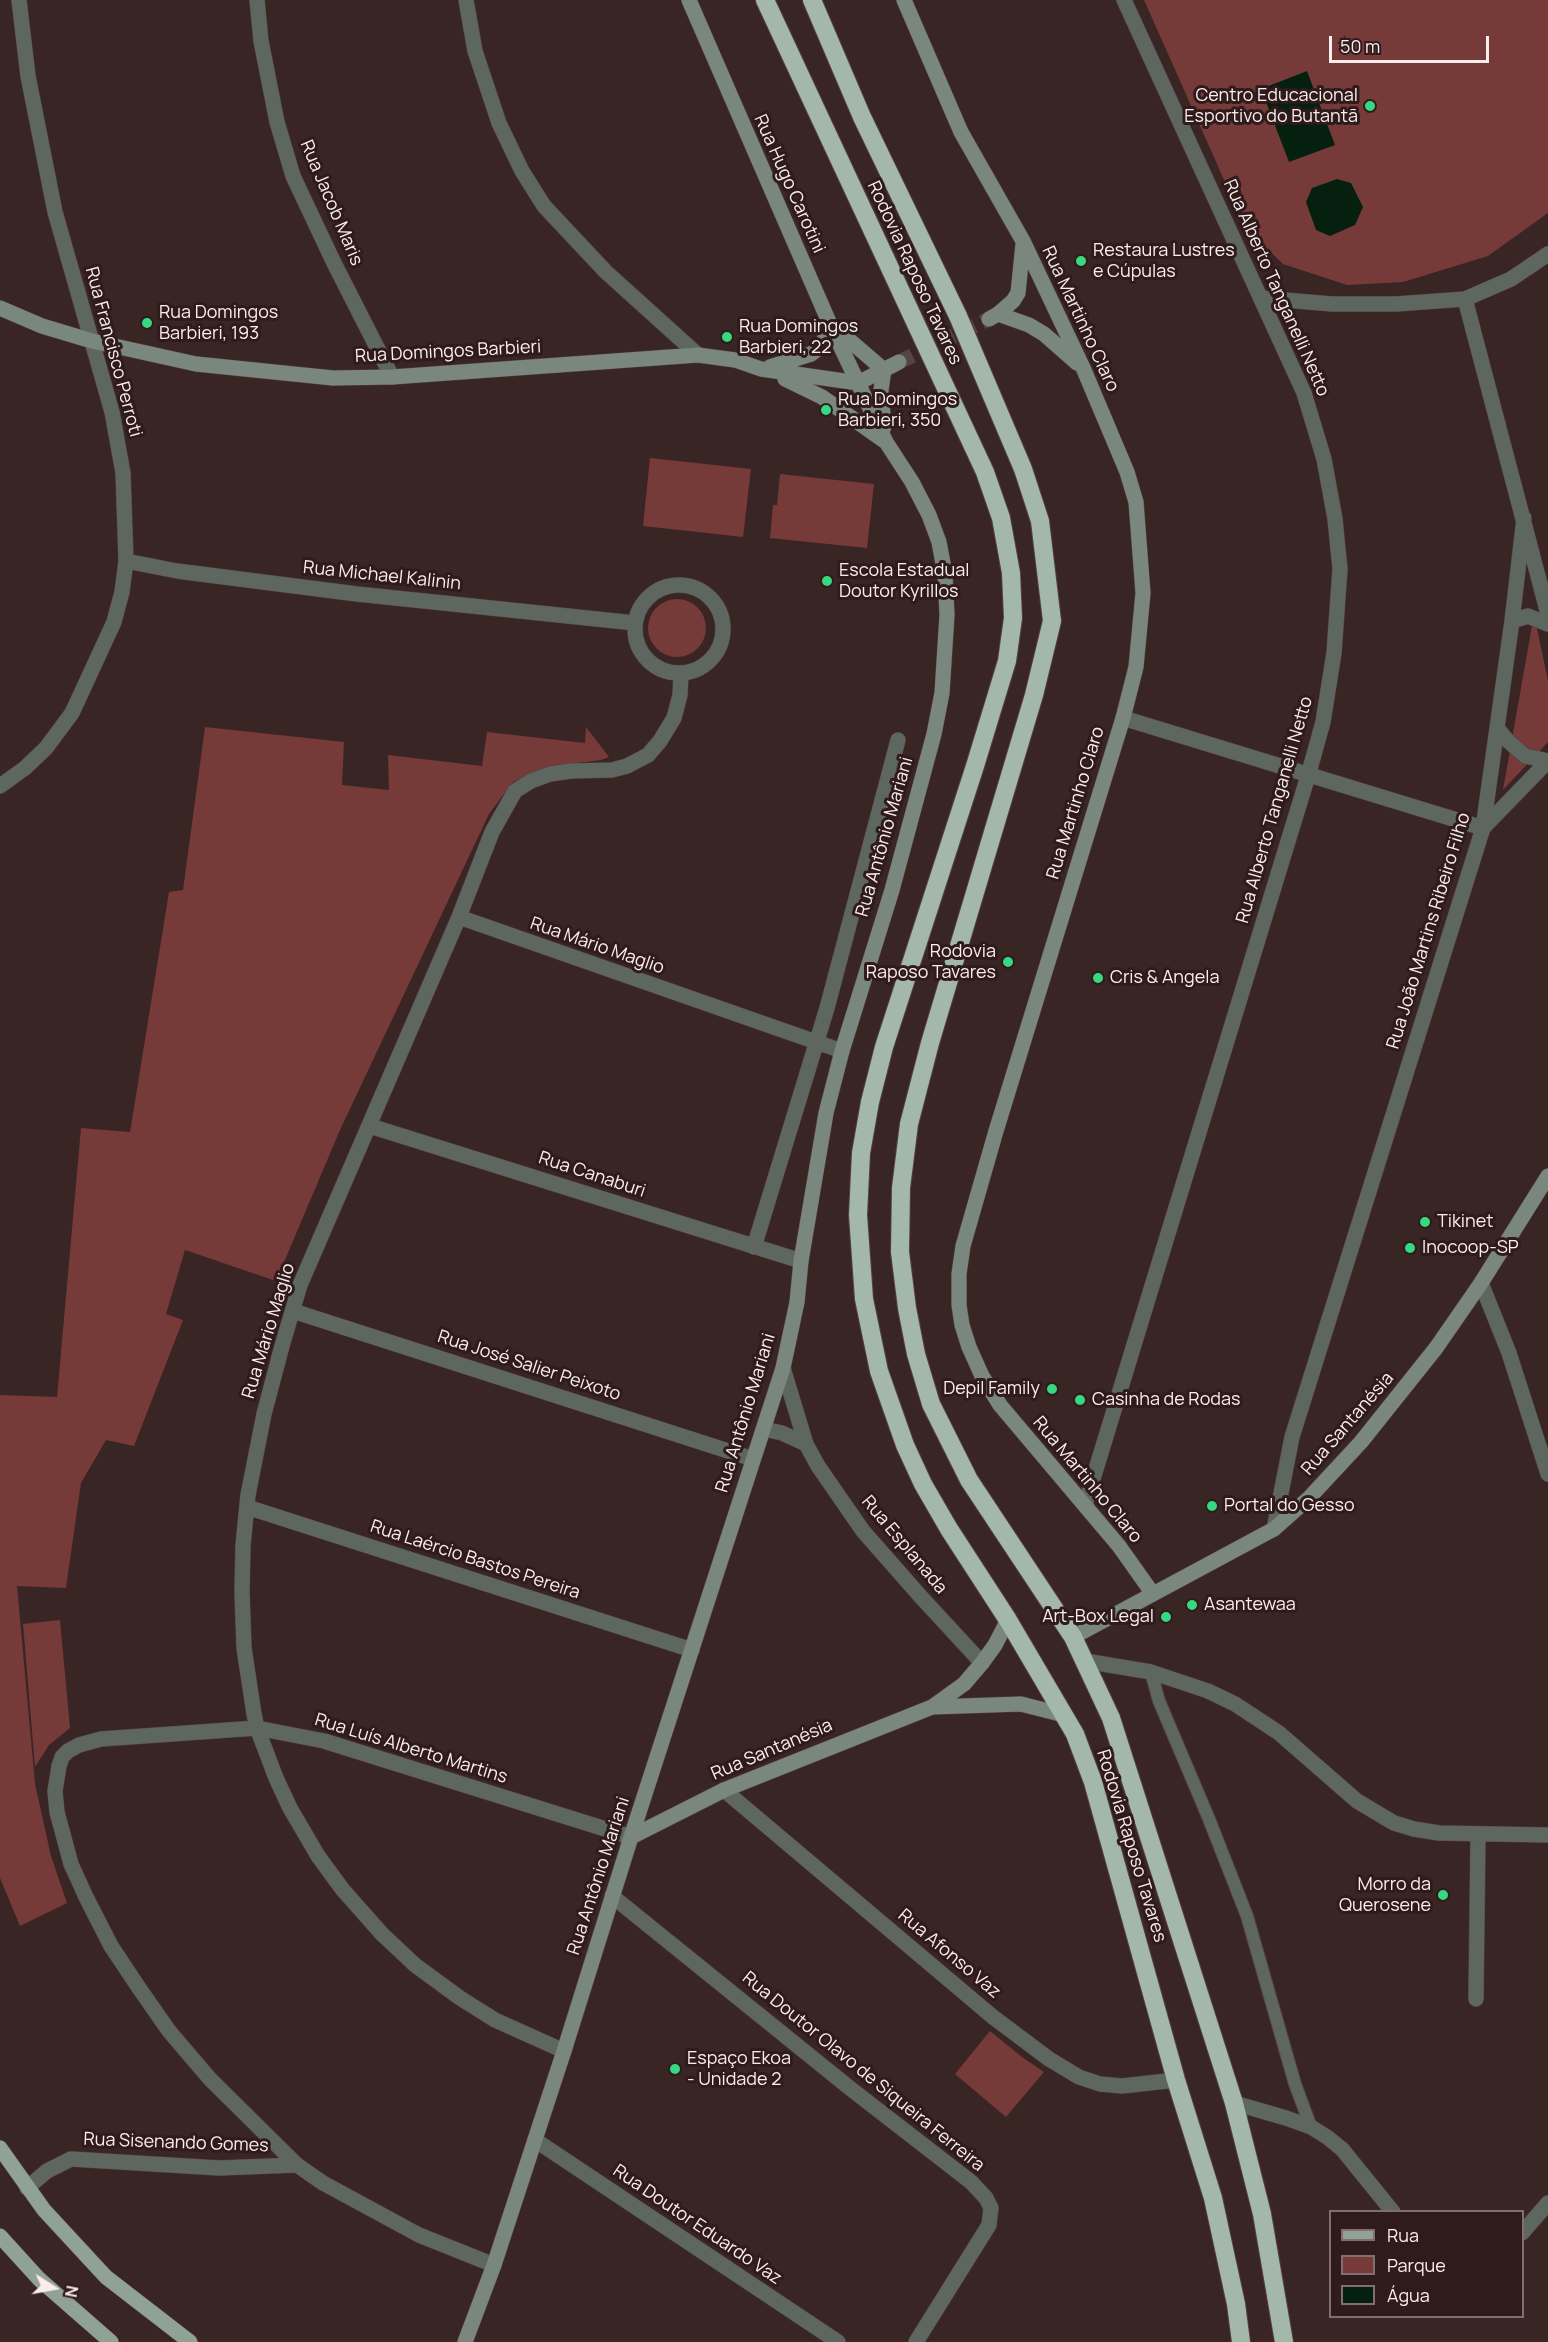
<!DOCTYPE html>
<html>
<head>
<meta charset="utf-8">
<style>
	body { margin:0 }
	#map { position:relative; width:1548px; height:2342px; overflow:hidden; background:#392524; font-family:Manrope,sans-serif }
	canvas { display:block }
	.legend { position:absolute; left:1329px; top:2210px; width:195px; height:108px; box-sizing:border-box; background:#2f1b1b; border:2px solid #816f6f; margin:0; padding:8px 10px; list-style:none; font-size:18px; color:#fbedec }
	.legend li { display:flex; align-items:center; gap:12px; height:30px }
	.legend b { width:30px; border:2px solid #816f6f }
	.north { position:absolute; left:24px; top:2258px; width:60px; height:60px; -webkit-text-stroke:4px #2f1b1b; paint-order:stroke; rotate:101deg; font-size:16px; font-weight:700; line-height:24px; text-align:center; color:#fbedec }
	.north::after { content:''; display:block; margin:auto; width:21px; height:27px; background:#fbedec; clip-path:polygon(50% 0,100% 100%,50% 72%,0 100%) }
	.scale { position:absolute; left:1329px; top:36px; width:160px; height:27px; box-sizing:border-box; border:3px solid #fbedec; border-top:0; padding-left:8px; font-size:18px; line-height:21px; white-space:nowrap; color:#fbedec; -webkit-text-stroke:4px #2f1b1b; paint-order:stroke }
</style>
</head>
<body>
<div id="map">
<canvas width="1548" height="2342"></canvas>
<ul class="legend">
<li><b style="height:8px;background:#90a195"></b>Rua</li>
<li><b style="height:16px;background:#763a39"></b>Parque</li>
<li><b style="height:16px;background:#062010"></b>Água</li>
</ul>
<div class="north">N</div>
<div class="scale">50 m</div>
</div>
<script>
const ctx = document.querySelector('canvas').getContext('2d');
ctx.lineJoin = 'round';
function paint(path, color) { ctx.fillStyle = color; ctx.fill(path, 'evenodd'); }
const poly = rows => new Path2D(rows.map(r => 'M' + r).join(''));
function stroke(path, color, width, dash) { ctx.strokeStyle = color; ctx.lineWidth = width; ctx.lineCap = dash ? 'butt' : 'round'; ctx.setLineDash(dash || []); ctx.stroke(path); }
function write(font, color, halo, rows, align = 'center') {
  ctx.font = font + ' Manrope,sans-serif'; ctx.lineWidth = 6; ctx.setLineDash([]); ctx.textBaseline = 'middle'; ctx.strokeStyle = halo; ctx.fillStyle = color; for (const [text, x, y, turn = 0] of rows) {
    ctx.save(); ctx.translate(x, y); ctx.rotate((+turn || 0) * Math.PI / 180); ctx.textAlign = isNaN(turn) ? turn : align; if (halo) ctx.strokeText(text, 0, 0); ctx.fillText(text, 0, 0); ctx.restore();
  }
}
paint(poly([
	[1144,0,1548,0,1548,213,1488,256,1403,282,1347,285,1283,264,1245,227],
	[650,458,751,469,743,537,643,526],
	[780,474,874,484,867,548,770,538,773,505,777,505],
	'648 628a29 29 0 1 1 58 0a29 29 0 1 1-58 0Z',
	[1534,614,1548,681,1548,742,1503,790],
	[205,727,344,742,342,785,389,790,388,755,482,766,487,732,585,743,586,727,609,757,601,760,547,767,513,782,489,814,340,1130,276,1281,185,1250,166,1314,183,1320,134,1446,106,1440,81,1483,66,1588,17,1586,35,1784,51,1856,67,1903,20,1926,0,1878,0,1395,57,1397,81,1128,130,1132,169,892,183,890],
	[60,1620,70,1728,49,1745,35,1767,23,1624],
	[990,2031,1022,2057,1044,2072,1006,2117,955,2074]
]), '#763a39');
paint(poly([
	[1307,71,1335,145,1289,162,1261,89],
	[1337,179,1351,183,1363,207,1355,225,1330,236,1316,230,1306,202,1312,188]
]), '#062010');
stroke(poly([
	[899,362,989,319]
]), '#564342', 15, [15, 8]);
const lane = poly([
	[1151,1672,1159,1701,1209,1819,1247,1916,1295,2084,1311,2127]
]);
const street = poly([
	[257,0,261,41,277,122,293,176,334,263,392,377],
	[466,0,475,51,499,123,522,171,544,206,606,272,698,355],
	[1261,298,1332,304,1396,304,1465,299,1511,279,1548,254],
	[1465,299,1548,614],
	[126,561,177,571,357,594,635,623],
	'635 629a44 44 0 1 1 88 0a44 44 0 1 1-88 0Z',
	[1512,621,1528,616,1548,624],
	[1123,718,1483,828],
	[1497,728,1507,740,1525,756,1548,761],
	[0,786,25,768,46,748,72,713,114,622,122,592,126,561,123,473,112,412,55,212,28,76,19,0],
	[1483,828,1548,761],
	[459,917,492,832,515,791,531,781,550,774,571,771,612,770,627,766,648,755,660,741,674,718,680,695,681,674],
	[370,1126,801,1261],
	[754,1247,827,1008,898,740],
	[1481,1283,1509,1353,1548,1474],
	[293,1311,753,1459],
	[783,1368,806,1444,818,1466,863,1531,921,1597,982,1663],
	[764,1429,782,1433,806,1444],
	[1085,1505,1308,776,1323,722,1334,653,1340,569,1335,519,1324,459,1304,393,1124,0],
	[247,1507,692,1650],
	[1274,1529,1292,1437,1483,828,1512,621,1524,518],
	[1085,1661,1151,1672,1208,1691,1235,1704,1279,1733,1357,1801,1394,1823,1414,1829,1439,1833,1548,1835],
	[724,1790,993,2017,1049,2059,1079,2077,1100,2084,1122,2086,1176,2080],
	[612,1896,851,2089,971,2182,986,2198,991,2208,989,2225,916,2342],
	[1476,1999,1478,1835],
	[564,2051,495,2020,460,1998,415,1965,382,1934,343,1890,318,1856,290,1808,276,1778,257,1728,254,1714,244,1648,242,1592,243,1545,248,1495,264,1414,282,1346,300,1285,459,917,842,1051],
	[1234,2103,1286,2118,1311,2127,1327,2137,1342,2149,1393,2212],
	[535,2140,838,2342],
	[27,2188,47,2171,71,2159,219,2168,297,2165],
	[1522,2233,1548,2203],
	[494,2265,419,2235,323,2183,297,2165,210,2079,169,2031,139,1988,111,1946,86,1897,71,1864,57,1812,55,1791,59,1766,62,1757,68,1751,79,1745,101,1739,257,1728,324,1741,631,1837]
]);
const secondary = poly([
	[904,0,961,132,1023,241,1084,370,1127,472,1136,502,1143,593,1136,667,1123,718,996,1131,963,1246,959,1274,959,1305,962,1325,969,1347,982,1376,1000,1405,1119,1546,1153,1594],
	[0,308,42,326,92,341,196,364,333,378,392,377,698,355,735,360,761,369,858,383,899,362],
	[998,314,1029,325,1044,334,1077,363],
	[989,319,998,314,1013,301,1018,293,1023,244],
	[834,327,884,370],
	[770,367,811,354,819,348,825,338,829,322],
	[884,370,881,390,884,427],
	[785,379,822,397,886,442],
	[1073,1637,1274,1529,1309,1498,1361,1442,1436,1348,1481,1283,1548,1176],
	[932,1707,1021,1704,1064,1715],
	[631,1837,724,1790,932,1707,964,1684,982,1663,995,1645,1008,1620],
	[465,2342,494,2265,564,2051,631,1837,783,1368,797,1302,801,1261,826,1113,842,1051,892,890,934,734,942,693,947,615,945,574,939,542,929,515,912,482,886,442,829,322,689,0]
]);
const primary = poly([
	[0,2148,44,2210,106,2277,190,2342],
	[0,2236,39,2279,111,2342]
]);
const highway = poly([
	[765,0,985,472,1001,518,1011,573,1013,618,1007,661,975,766,884,1047,870,1102,861,1153,858,1215,864,1299,879,1371,905,1445,923,1484,949,1529,1008,1620,1075,1734,1093,1782,1176,2080,1213,2198,1236,2304,1241,2342],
	[812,0,862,117,958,316,1023,469,1040,521,1052,621,1034,695,930,1043,909,1124,901,1188,900,1252,907,1308,916,1354,931,1404,969,1480,1073,1637,1111,1718,1234,2103,1262,2214,1284,2342]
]);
stroke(lane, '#544140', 14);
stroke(street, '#544140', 16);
stroke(secondary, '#544140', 16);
stroke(primary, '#544140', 16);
stroke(highway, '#544140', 20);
stroke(lane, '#5e6660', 12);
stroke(street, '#5e6660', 15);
stroke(secondary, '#7a877e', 15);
stroke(primary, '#90a195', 15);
stroke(highway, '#a4b8a9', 18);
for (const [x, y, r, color] of [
	[1370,106,6,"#37d880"],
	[1081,261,6,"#37d880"],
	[147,323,6,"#37d880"],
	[727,337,6,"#37d880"],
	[826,410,6,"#37d880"],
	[827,581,6,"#37d880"],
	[1008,962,6,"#37d880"],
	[1098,978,6,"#37d880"],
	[1425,1222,6,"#37d880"],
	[1410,1248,6,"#37d880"],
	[1052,1389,6,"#37d880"],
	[1080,1400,6,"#37d880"],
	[1212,1506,6,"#37d880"],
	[1192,1605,6,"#37d880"],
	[1166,1617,6,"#37d880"],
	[1443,1895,6,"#37d880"],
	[675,2069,6,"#37d880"]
]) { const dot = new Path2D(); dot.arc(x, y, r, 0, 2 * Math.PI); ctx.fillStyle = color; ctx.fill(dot); stroke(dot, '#2f1b1b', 2); }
write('18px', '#fbedec', '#2f1b1b', [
	["Centro Educacional",1358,96,"right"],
	["Esportivo do Butantã",1358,117,"right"],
	["Restaura Lustres",1093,251],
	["e Cúpulas",1093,272],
	["Rua Domingos",159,313],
	["Barbieri, 193",159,334],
	["Rua Domingos",739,327],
	["Barbieri, 22",739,348],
	["Rua Domingos",838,400],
	["Barbieri, 350",838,421],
	["Escola Estadual",839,571],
	["Doutor Kyrillos",839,592],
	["Rodovia",996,952,"right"],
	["Raposo Tavares",996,973,"right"],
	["Cris & Angela",1110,978],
	["Tikinet",1437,1222],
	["Inocoop-SP",1422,1248],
	["Depil Family",1040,1389,"right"],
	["Casinha de Rodas",1092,1400],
	["Portal do Gesso",1224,1506],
	["Asantewaa",1204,1605],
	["Art-Box Legal",1154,1617,"right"],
	["Morro da",1431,1885,"right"],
	["Querosene",1431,1906,"right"],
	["Espaço Ekoa",687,2059],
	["- Unidade 2",687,2080]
], 'left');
write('18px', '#fbedec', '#2f1b1b', [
	["Rua Hugo Carotini",789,184,66],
	["Rua Jacob Maris",331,203,67],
	["Rodovia Raposo Tavares",914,273,65],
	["Rua Alberto Tanganelli Netto",1276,288,66],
	["Rua Martinho Claro",1080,319,65],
	["Rua Francisco Perroti",113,352,75],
	["Rua Domingos Barbieri",448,352,-3],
	["Rua Michael Kalinin",382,576,6],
	["Rua Martinho Claro",1076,803,-73],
	["Rua Alberto Tanganelli Netto",1275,810,-74],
	["Rua Antônio Mariani",885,837,-74],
	["Rua João Martins Ribeiro Filho",1429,931,-73],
	["Rua Mário Maglio",597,946,19],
	["Rua Canaburi",592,1175,18],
	["Rua Mário Maglio",269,1331,-73],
	["Rua José Salier Peixoto",529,1366,18],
	["Rua Antônio Mariani",746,1413,-73],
	["Rua Santanésia",1348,1424,-49],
	["Rua Martinho Claro",1087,1480,50],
	["Rua Esplanada",904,1545,50],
	["Rua Laércio Bastos Pereira",475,1560,18],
	["Rua Luís Alberto Martins",411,1749,17],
	["Rua Santanésia",772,1750,-23],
	["Rodovia Raposo Tavares",1131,1846,73],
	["Rua Antônio Mariani",599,1876,-72],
	["Rua Afonso Vaz",949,1954,40],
	["Rua Doutor Olavo de Siqueira Ferreira",863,2072,39],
	["Rua Sisenando Gomes",176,2143,2],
	["Rua Doutor Eduardo Vaz",697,2225,34]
]);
</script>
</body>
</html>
